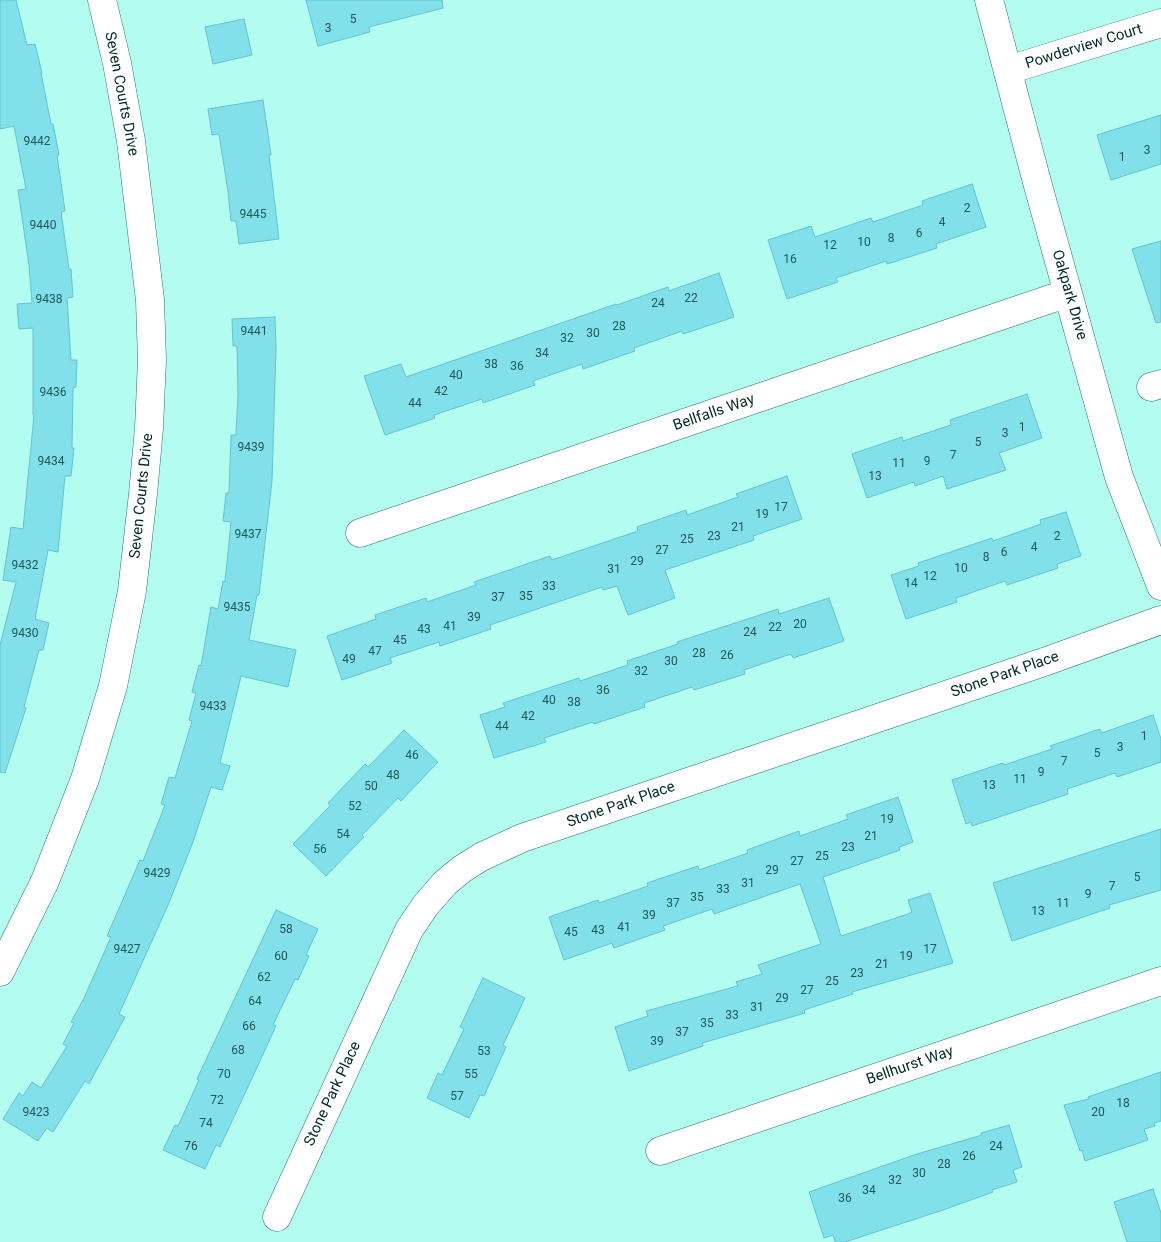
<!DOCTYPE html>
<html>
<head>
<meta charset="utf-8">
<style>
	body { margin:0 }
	canvas { display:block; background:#b2fcf0 }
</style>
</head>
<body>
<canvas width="1161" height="1242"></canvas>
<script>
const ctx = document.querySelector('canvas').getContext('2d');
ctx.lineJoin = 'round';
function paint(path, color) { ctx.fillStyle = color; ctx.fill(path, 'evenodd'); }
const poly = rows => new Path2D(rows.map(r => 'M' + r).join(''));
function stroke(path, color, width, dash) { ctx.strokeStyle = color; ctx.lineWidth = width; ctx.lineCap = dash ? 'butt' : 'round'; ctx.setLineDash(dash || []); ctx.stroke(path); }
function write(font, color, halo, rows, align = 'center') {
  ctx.font = font + ' Roboto,sans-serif'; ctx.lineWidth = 4.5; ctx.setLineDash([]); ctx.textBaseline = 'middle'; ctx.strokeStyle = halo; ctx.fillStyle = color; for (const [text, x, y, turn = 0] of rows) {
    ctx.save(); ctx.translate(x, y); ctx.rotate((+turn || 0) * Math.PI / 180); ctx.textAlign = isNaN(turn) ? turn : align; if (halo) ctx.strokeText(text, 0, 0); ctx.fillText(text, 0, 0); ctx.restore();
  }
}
const building = poly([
	[0,0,16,0,27,45,35,44,42,73,41,73,51,124,53,124,59,155,57,155,65,211,61,212,69,269,71,269,73,297,67,298,71,360,77,360,76,387,73,388,72,448,74,448,71,476,65,476,58,552,48,550,35,619,49,623,43,650,39,650,24,707,26,708,5,773,0,772,0,645,16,582,3,580,11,527,23,529,34,415,33,414,33,328,19,329,17,304,32,303,29,265,18,190,26,189,14,126,0,129,0,0],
	[306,0,442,0,443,8,369,27,370,32,318,46,306,0],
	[244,19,252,55,213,64,205,27,244,19],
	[263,100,271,155,269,155,279,239,239,244,236,221,231,221,228,192,219,134,212,135,208,109,263,100],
	[1161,115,1161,164,1111,180,1097,135,1161,115],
	[972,184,986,227,936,244,937,248,887,264,886,261,836,278,838,282,787,299,768,240,811,226,815,237,871,218,873,222,923,205,922,201,972,184],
	[1161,241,1161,322,1156,323,1132,249,1161,241],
	[719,273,734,317,683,334,682,331,634,348,635,351,583,369,582,364,533,381,535,385,483,403,482,399,434,415,435,418,385,435,364,376,401,364,406,377,616,304,617,305,668,287,669,291,719,273],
	[275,317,276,349,272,481,259,595,257,595,249,640,296,650,288,687,241,676,220,763,230,766,222,790,211,787,193,842,169,903,119,1014,125,1017,89,1084,85,1081,53,1132,47,1128,38,1141,3,1119,19,1093,23,1096,32,1082,41,1088,67,1046,63,1044,74,1023,71,1022,84,998,111,937,107,936,140,860,143,861,165,805,161,804,169,777,175,778,192,721,189,720,196,693,192,692,199,665,201,666,211,607,218,609,223,581,225,582,231,522,223,521,226,493,229,493,231,435,236,435,238,395,237,346,233,346,232,319,275,317],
	[1027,394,1042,438,999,453,1006,470,947,489,943,476,915,486,914,482,867,498,852,454,902,437,903,441,951,425,950,420,1027,394],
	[787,476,802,519,753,536,754,540,665,570,675,598,628,615,617,586,603,590,602,587,490,625,491,629,440,646,439,642,390,658,392,663,342,680,327,636,376,619,375,615,426,598,427,602,476,585,474,582,550,556,552,560,638,531,637,527,686,510,687,515,738,497,736,494,787,476],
	[1066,512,1081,556,1057,564,1058,568,1007,585,1005,581,956,598,957,602,906,619,891,575,919,566,918,563,992,538,993,541,1041,524,1040,520,1066,512],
	[829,598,844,641,793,658,791,654,744,670,745,674,694,690,692,687,644,703,645,707,594,724,593,722,544,738,546,742,494,758,480,715,505,707,503,703,579,678,580,681,628,665,627,661,678,644,677,642,778,609,779,614,829,598],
	[1153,715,1161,739,1161,762,1117,777,1115,773,1067,789,1068,794,972,826,971,822,966,824,952,780,1003,763,1004,765,1052,749,1050,746,1100,729,1102,733,1153,715],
	[404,730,438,762,401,801,398,798,362,835,364,837,326,876,293,844,330,806,328,803,365,764,368,767,404,730],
	[898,797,913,842,899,847,900,850,823,877,841,936,908,914,912,912,908,900,930,893,953,963,852,992,853,994,804,1010,805,1013,702,1043,703,1046,629,1071,615,1027,648,1016,646,1011,738,986,736,982,762,974,758,965,821,944,800,884,714,914,712,909,663,926,665,930,614,948,612,943,564,960,549,917,598,900,599,903,648,886,647,883,698,866,699,870,748,853,747,850,799,831,800,836,848,819,846,815,898,797],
	[1161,829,1161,890,1109,905,1110,908,1012,941,993,883,1161,829],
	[276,910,318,929,306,955,309,956,298,980,295,979,273,1025,276,1026,253,1076,220,1147,216,1145,205,1169,163,1150,175,1125,178,1126,199,1080,197,1079,276,910],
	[483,978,525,998,503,1045,506,1047,484,1096,480,1095,469,1118,427,1098,438,1073,442,1075,464,1029,460,1027,483,978],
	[1161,1072,1161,1121,1154,1123,1155,1126,1144,1129,1148,1140,1085,1161,1082,1150,1080,1151,1064,1105,1089,1099,1088,1097,1161,1072],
	[1009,1125,1022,1167,1013,1170,1017,1182,992,1190,993,1192,943,1210,845,1242,835,1242,833,1235,824,1238,809,1192,917,1154,982,1135,981,1133,1009,1125],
	[1153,1189,1161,1213,1161,1242,1127,1242,1114,1202,1153,1189]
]);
paint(building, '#81e0ea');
stroke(building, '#63c4ce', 1);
const street = poly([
	[989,0,1037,182,1119,477,1161,586],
	[1008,70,1161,23],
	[1151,387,1161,384],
	[360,533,1068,293],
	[660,1151,1161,981],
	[277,1217,409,930,425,906,445,883,462,869,481,857,522,838,1044,662,1161,620]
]);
const secondary = poly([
	[0,972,45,881,85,779,113,686,132,591,143,494,149,428,152,360,150,300,131,141,117,63,102,0]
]);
stroke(street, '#2b756c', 29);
stroke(secondary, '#2b756c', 29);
stroke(street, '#fff', 28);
stroke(secondary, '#fff', 28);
write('12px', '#205857', null, [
	["5",353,20],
	["3",328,29],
	["9442",37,142],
	["3",1147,151],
	["1",1122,158],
	["2",967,209],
	["9445",253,215],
	["4",942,223],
	["9440",43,226],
	["6",919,234],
	["8",891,239],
	["10",864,243],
	["12",830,246],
	["16",790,260],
	["22",691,299],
	["9438",49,300],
	["24",658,304],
	["28",619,327],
	["9441",254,332],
	["30",593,334],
	["32",567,339],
	["34",542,354],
	["38",491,365],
	["36",517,367],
	["40",456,376],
	["42",441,392],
	["9436",53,393],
	["44",415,404],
	["1",1022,428],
	["3",1005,434],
	["5",978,443],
	["9439",251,448],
	["7",953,456],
	["9434",51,462],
	["9",927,462],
	["11",899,464],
	["13",875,477],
	["17",781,508],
	["19",762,515],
	["21",738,528],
	["9437",248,535],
	["23",714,537],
	["2",1057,537],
	["25",687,540],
	["4",1034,548],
	["27",662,551],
	["6",1004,553],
	["8",986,558],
	["29",637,562],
	["9432",25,566],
	["10",961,569],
	["31",614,570],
	["12",930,577],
	["14",911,584],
	["33",549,587],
	["35",526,597],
	["37",498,598],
	["9435",237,608],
	["39",474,618],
	["20",800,625],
	["41",450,627],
	["22",775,628],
	["43",424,630],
	["24",750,633],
	["9430",25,634],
	["45",400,641],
	["47",375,652],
	["28",699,654],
	["26",727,656],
	["49",349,660],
	["30",671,662],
	["32",641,672],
	["36",603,691],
	["40",549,701],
	["38",574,703],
	["9433",213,707],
	["42",528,717],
	["44",502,727],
	["1",1144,737],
	["3",1120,748],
	["5",1097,754],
	["46",412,756],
	["7",1064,762],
	["9",1041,773],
	["48",393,776],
	["11",1020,780],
	["13",989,786],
	["50",371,787],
	["52",355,807],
	["19",887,820],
	["54",343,835],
	["21",871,837],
	["23",848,848],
	["56",320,850],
	["25",822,857],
	["27",797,862],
	["29",772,871],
	["9429",157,874],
	["5",1137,878],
	["31",748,884],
	["7",1112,887],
	["33",723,890],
	["9",1088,895],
	["35",697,898],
	["37",673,904],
	["11",1063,904],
	["13",1038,912],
	["39",649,916],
	["41",624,928],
	["58",286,930],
	["43",598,931],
	["45",571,933],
	["9427",127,950],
	["17",930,950],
	["60",281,957],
	["19",906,957],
	["21",882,965],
	["23",857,974],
	["62",264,978],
	["25",832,982],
	["27",807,991],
	["29",782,999],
	["64",255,1002],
	["31",757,1008],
	["33",732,1016],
	["35",707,1024],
	["66",249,1027],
	["37",682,1033],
	["39",657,1042],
	["68",238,1051],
	["53",484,1052],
	["70",224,1075],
	["55",471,1075],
	["57",457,1097],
	["72",217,1101],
	["18",1123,1104],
	["9423",36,1113],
	["20",1098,1113],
	["74",206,1124],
	["76",191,1147],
	["24",996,1147],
	["26",969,1157],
	["28",944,1165],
	["30",919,1174],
	["32",895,1181],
	["34",869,1191],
	["36",845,1199]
]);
write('15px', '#002a26', '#fff', [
	["Powderview Court",1084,47,-17],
	["Seven Courts Drive",121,94,79],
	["Oakpark Drive",1069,295,74],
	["Bellfalls Way",714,413,-19],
	["Seven Courts Drive",142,496,-84],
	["Stone Park Place",1005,675,-19],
	["Stone Park Place",621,805,-19],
	["Bellhurst Way",910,1066,-19],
	["Stone Park Place",333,1094,-65]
]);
</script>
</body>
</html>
